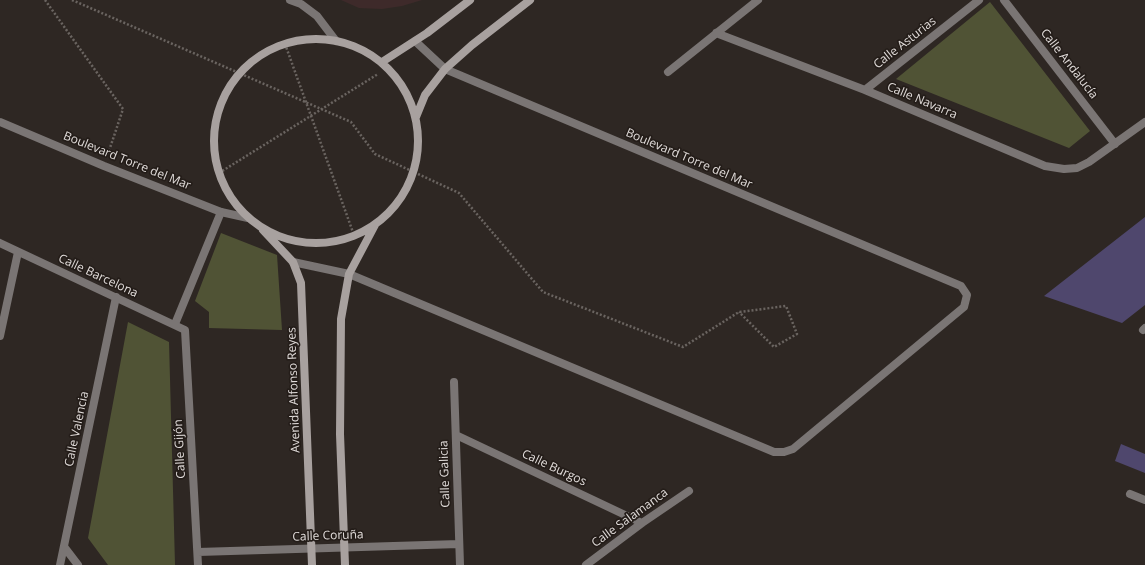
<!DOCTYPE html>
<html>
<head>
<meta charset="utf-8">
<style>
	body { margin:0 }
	canvas { display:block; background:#2e2723 }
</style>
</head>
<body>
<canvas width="1145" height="565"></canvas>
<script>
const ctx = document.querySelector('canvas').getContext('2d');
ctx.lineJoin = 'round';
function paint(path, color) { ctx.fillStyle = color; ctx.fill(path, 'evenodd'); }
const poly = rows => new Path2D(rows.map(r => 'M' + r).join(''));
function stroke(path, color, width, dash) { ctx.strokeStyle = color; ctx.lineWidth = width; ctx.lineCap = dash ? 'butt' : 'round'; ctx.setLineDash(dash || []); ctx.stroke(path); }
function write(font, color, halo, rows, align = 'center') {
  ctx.font = font + ' "Open Sans",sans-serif'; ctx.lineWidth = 3.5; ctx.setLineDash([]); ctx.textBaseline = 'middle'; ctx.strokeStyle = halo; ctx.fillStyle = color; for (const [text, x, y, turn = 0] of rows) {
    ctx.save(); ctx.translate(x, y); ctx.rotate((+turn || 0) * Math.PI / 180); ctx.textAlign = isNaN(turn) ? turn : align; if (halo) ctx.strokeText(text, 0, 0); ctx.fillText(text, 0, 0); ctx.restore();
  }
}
paint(poly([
	[341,0,422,0,402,6,382,9,359,8]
]), '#3e2a2a');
paint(poly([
	[990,2,1090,131,1069,148,896,79],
	[221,233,277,255,282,330,209,328,209,312,195,301],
	[128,322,169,342,175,565,108,565,88,538]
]), '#505335');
paint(poly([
	[1145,217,1145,305,1122,323,1044,296],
	[1121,444,1145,454,1145,473,1115,461]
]), '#4f476d');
stroke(poly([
	[45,0,123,109,108,154],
	[72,0,351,122,375,154,459,193,543,292,683,347,739,312,786,306,797,334,774,347,739,312],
	[285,44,354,235],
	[219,173,378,74]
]), '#6a6460', 2.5, [2, 2]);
stroke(poly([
	[175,324,221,212],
	[1143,330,1145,328],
	[1130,494,1145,500]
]), '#7a7574', 8);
stroke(poly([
	[290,0,301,4,317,16,336,41],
	[1004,0,1115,144],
	[716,33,865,90,1045,166,1064,169,1077,168,1089,162,1145,122],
	[668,72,758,0],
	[865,90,979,0],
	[0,122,104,166,221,212,248,218],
	[0,243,185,330,198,565],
	[293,262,349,274,774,452,784,452,793,449,964,307,967,295,961,286,445,69,415,41],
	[0,336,18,252],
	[454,382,460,565],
	[456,435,642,523],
	[65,548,78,565],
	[198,552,459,544],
	[60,565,116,297],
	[586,565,642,523,689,491]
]), '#7a7574', 8);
stroke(poly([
	'214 141a102 102 0 1 1 204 0a102 102 0 1 1-204 0Z',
	[382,62,427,33,470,0],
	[416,117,425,95,445,69,472,45,530,0],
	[263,230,293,262,301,283,312,565],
	[345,565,340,434,341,319,349,274,375,225]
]), '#a8a19f', 8);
write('12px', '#e1dcda', '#241d19', [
	["Calle Asturias",905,43,-38],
	["Calle Andalucía",1069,64,52],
	["Calle Navarra",922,101,23],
	["Boulevard Torre del Mar",689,159,23],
	["Boulevard Torre del Mar",127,161,22],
	["Calle Barcelona",98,276,25],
	["Avenida Alfonso Reyes",294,390,-92],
	["Calle Valencia",77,429,-78],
	["Calle Gijón",180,449,-93],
	["Calle Burgos",554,468,25],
	["Calle Galicia",445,474,-92],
	["Calle Salamanca",630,518,-36],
	["Calle Coruña",328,536,-2]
]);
</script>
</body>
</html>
